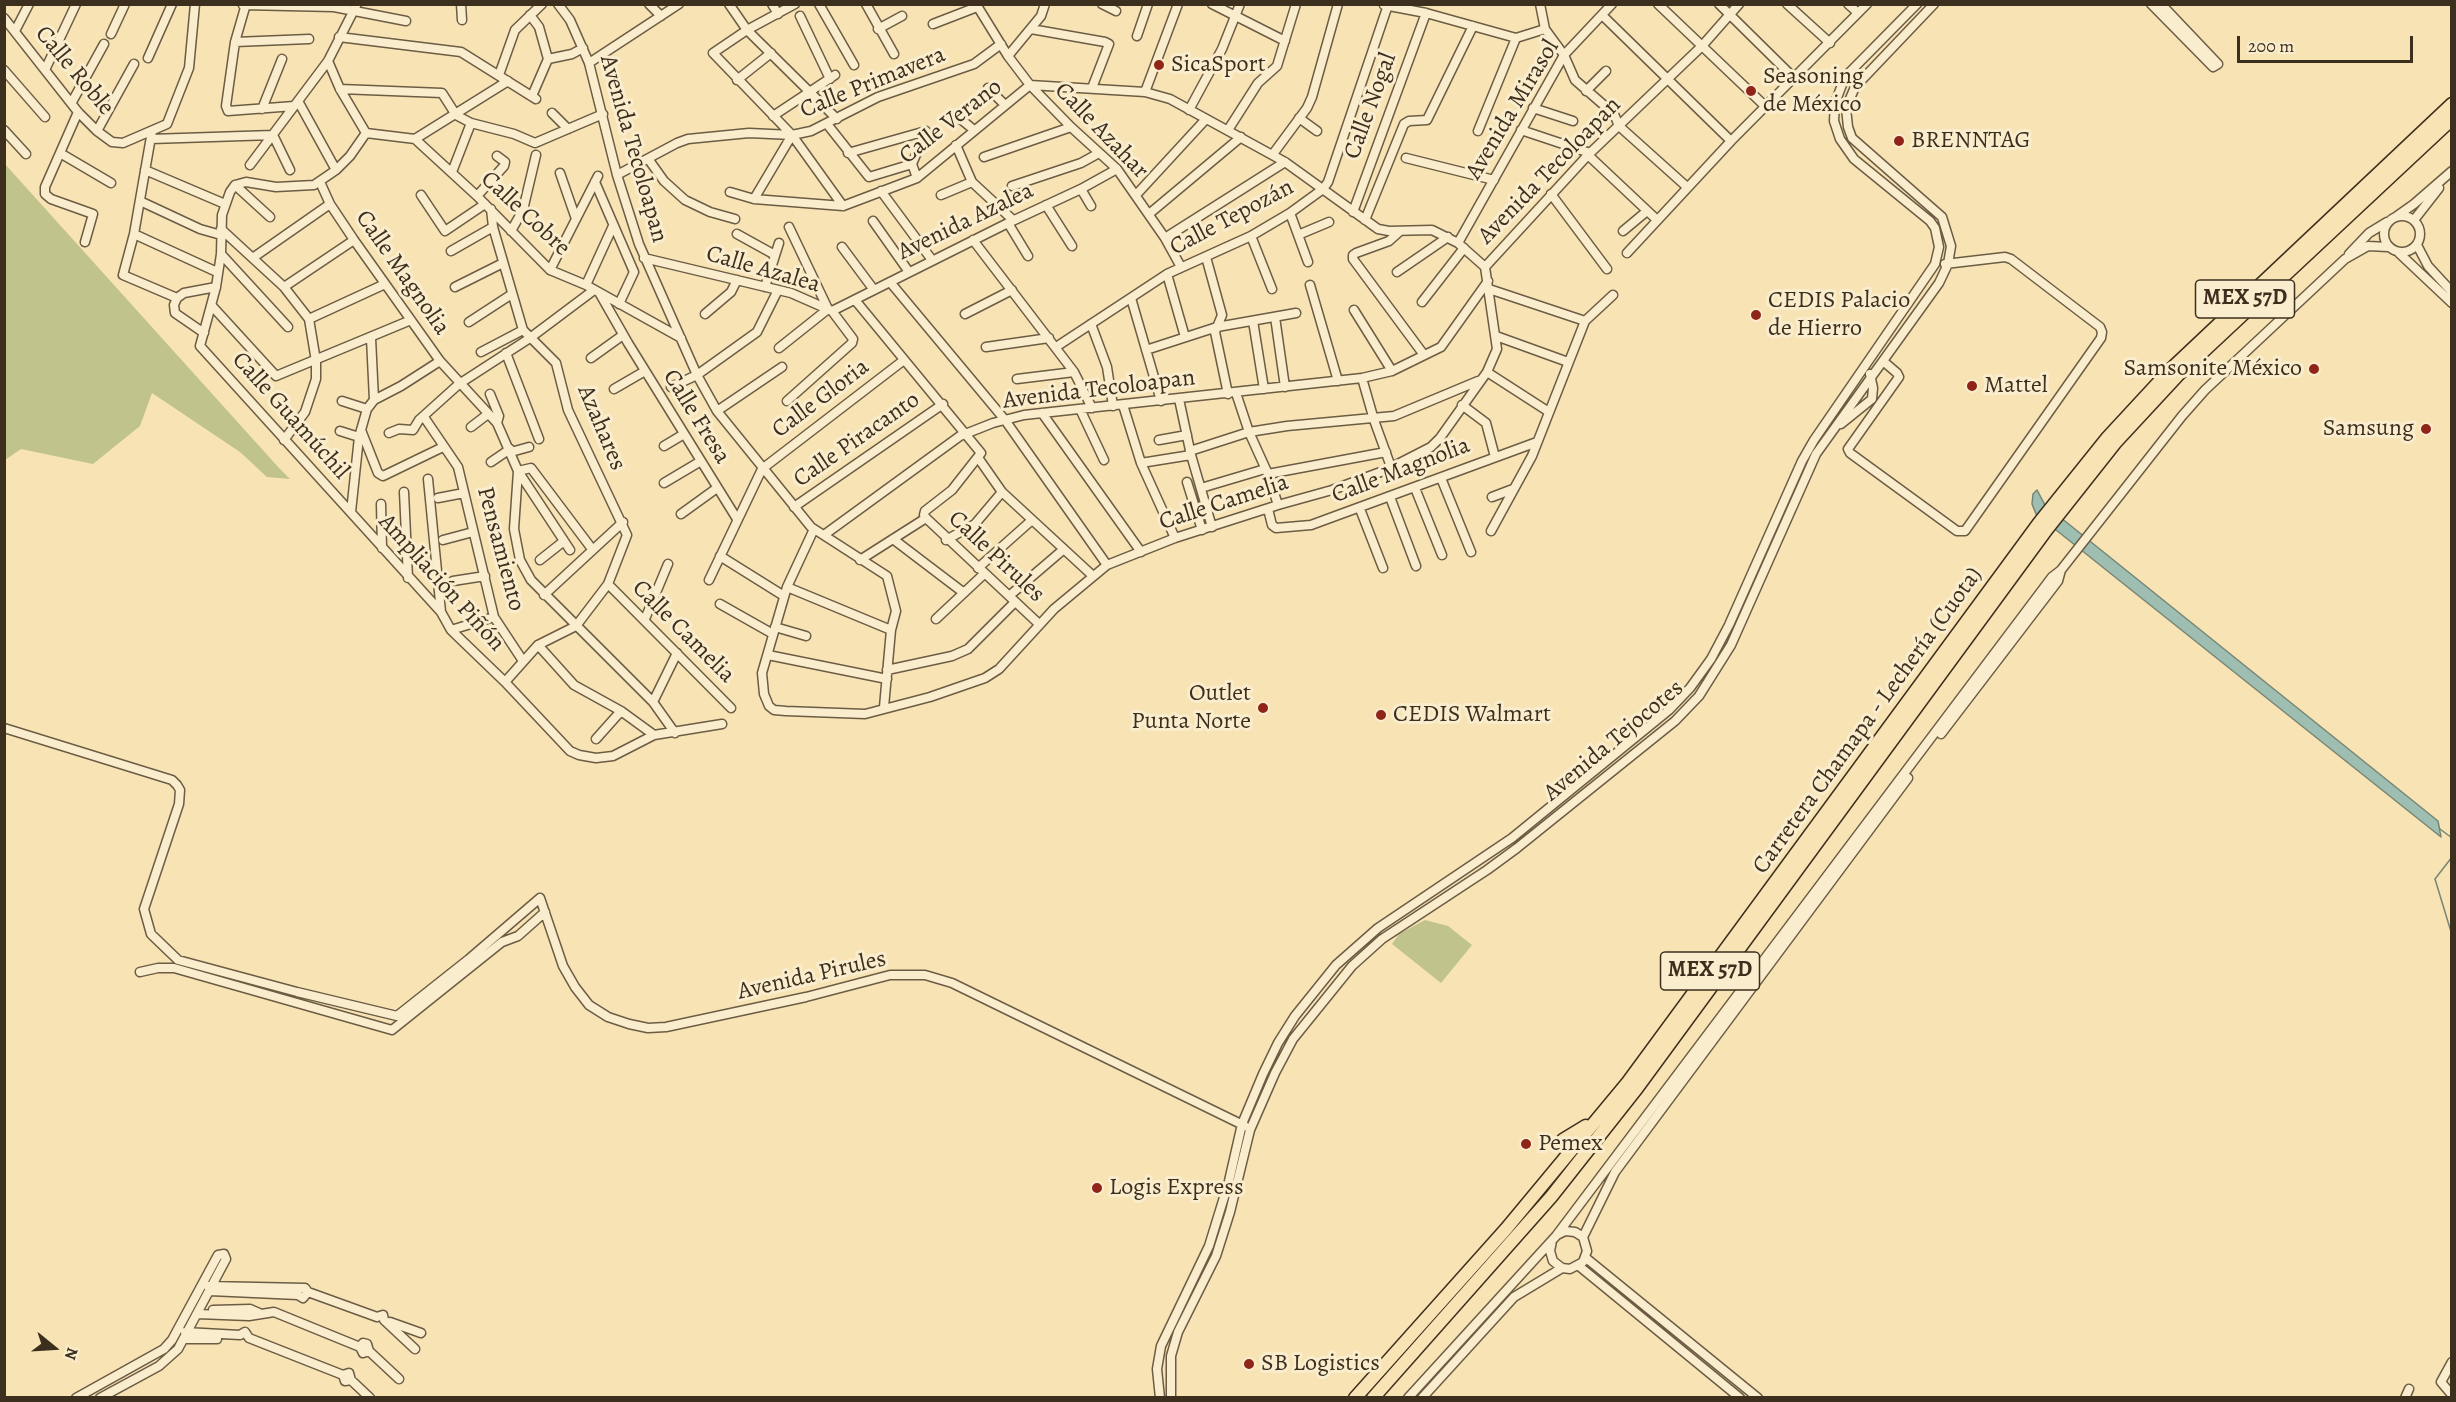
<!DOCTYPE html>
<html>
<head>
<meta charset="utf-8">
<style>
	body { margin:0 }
	#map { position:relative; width:2456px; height:1402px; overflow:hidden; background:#f7e3b4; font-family:Alegreya,serif }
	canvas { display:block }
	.frame { position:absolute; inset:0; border:6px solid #3d2f1e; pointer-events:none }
	.north { position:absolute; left:24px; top:1318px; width:60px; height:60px; -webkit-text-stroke:4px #faedce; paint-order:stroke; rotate:108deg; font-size:16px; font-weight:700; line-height:24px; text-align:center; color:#3d2f1e }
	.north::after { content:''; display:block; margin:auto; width:21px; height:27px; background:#3d2f1e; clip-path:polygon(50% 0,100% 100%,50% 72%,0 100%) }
	.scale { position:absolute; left:2237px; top:36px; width:176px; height:27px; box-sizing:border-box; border:3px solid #3d2f1e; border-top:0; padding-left:8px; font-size:18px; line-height:21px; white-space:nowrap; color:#3d2f1e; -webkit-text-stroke:4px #faedce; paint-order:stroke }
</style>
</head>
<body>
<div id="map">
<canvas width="2456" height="1402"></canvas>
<div class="frame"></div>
<div class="north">N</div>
<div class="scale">200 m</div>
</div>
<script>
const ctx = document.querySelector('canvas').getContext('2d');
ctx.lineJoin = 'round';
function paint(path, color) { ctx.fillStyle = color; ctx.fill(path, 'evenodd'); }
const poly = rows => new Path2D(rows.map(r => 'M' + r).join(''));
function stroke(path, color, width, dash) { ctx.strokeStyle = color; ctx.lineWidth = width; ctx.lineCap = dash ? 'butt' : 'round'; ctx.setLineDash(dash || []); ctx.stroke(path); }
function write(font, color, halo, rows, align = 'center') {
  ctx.font = font + ' Alegreya,serif'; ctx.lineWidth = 6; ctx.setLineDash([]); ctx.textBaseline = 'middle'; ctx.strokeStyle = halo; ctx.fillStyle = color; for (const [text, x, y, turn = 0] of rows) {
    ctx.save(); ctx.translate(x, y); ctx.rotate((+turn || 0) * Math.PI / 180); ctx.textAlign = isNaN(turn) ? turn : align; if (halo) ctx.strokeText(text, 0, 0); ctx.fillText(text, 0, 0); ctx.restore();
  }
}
paint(poly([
	[4,163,279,468,290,479,267,477,240,452,152,393,140,426,93,464,21,449,5,460],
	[1425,920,1448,926,1472,945,1441,983,1392,944,1399,934]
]), '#c0c38b');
const water = poly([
	[2037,490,2045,505,2438,821,2441,837,2036,514,2032,504,2033,494,2037,490]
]);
paint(water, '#9dbeb0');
stroke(water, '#778576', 1.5);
stroke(poly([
	[2440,829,2452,838],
	[2452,857,2435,879,2452,935]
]), '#778576', 1.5);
const minor = poly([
	[246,4,235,42,226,106,228,111,294,106],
	[461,4,462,20],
	[558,4,570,20,589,63,617,175,639,244,697,375,717,411,811,527,887,576,896,611,891,630,884,707],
	[649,4,661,16],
	[729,4,747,30,837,119],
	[772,4,778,14],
	[795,4,747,30,713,53,792,135,843,206],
	[819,4,854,65],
	[866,4,894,54],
	[976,4,1008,56,1030,85,1071,127,1117,169,1165,238,1181,267],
	[1102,4,1116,11],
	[1212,4,1285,41],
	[1540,4,1545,29,1564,55,1575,80,1614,114,1619,126,1687,187],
	[1658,4,1766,107],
	[1719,4,1794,78],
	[1787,4,1830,43],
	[1848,4,1858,13],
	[2151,4,2213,67,2218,64,2161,4],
	[243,5,334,7,406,21],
	[1384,5,1426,13,1516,38,1545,29],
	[530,15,539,27,548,59],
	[1602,15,1731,141],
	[800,16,830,79],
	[4,18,78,112,97,131,112,142,123,143,167,124,189,68,195,4],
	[933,24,977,7],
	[878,29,902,16],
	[1031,29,1105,42,1109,44,1092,88],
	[15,31,29,4],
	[111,34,125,4],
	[1137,36,1148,4],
	[339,37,461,52,536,99],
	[235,42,309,39],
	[1008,56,1041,16,1045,4],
	[148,58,172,4],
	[328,61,340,89,366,133],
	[589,63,679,4],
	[4,70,45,117],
	[45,70,76,4],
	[499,75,515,30,542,4],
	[737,80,771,53],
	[1030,85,1145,92,1170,99,1285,162,1378,229,1389,231,1432,230,1458,243,1485,267],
	[988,88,1005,105],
	[340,89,442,93,456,115,471,123,514,134,535,143,603,114],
	[1586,91,1606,71],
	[1145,92,1178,4],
	[532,96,548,59,572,54,583,48],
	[298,101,336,170],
	[72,102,104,44],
	[1533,108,1573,121],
	[262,109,282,59],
	[1189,110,1222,49,1240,4],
	[78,112,45,187,45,194,51,199,93,214,85,242],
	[552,113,568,129],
	[773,116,835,75],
	[957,116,974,130],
	[1299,118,1317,131],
	[827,124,869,177,912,164],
	[4,130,26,154],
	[1228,130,1258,83,1277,66,1296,4],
	[1521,130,1590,153],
	[97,131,134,64],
	[152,131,134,234,123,275,177,298],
	[1478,131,1516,38],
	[366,133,350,156,336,170,314,185,276,187,246,182,235,185,230,192,222,215,221,254,216,287,200,346,441,612,451,630,505,682,538,645,576,626,608,584,627,535,568,410,556,363,523,330,493,227,491,209],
	[366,133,415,139],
	[151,139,273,135,290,170],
	[415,139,477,196,550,270,586,285,681,338],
	[415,139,508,81],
	[956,145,972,182,1013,220],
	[60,153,111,183],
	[848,153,926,131,912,164,917,178],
	[1273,154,1307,108,1312,97,1338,4],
	[1588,155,1656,219],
	[984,157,1071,127],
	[1406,158,1494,180],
	[649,160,664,181,685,200,710,212,735,219],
	[250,165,328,61,357,4],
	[145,170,225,204],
	[452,172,471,123],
	[560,173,576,219],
	[617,175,677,143,688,139,749,133,792,135,811,131,878,97,974,64,1001,44],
	[320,182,330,204,354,240,440,361,497,423,518,471,514,529,520,560,531,580,653,702,675,733],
	[595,182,634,272,619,304],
	[235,185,270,217],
	[1012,186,1081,163,1099,153],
	[1081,189,1091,206],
	[881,191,932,260],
	[730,192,754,199,843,206,917,178,1030,85],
	[1551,194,1607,269],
	[421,195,445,231,485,204],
	[941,195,972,182],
	[1136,195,1206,119],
	[477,196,504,166,505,162,497,156],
	[754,199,792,135],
	[140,201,200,229,221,235],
	[1046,205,1072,246],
	[1353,212,1426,13],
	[1290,213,1308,262],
	[1149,214,1241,137],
	'2384 234a18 18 0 1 1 36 0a18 18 0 1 1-36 0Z',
	[2397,216,2414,204,2452,171],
	[1365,220,1404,124,1409,121,1427,120,1473,26],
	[2414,220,2439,188],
	[873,221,909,272],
	[1008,223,1028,256],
	[221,229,284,287,309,319,316,361,316,379,305,412,284,440],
	[511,231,523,210,536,155],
	[1623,231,1647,211],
	[1399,232,1389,241,1356,253,1353,255,1353,259,1424,355],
	[134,234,217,272],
	[737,234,775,255],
	[1298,235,1329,222],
	[1251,236,1272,289],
	[1165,238,1285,162],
	[973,240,1074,372,1092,408],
	[1458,243,1564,55,1612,4],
	[2417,245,2428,266,2452,292],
	[842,247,874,290],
	[451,251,493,227],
	[1627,253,1731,141,1867,4],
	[2399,253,2452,303],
	[221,254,288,327],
	[2349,254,2369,233,2387,222],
	[254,257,330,204],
	[1206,257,1222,315,1215,332,1228,394],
	[644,258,791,293,832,311,853,339,852,343,787,401],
	[1485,267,1588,155,1702,46,1739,4],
	[550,270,598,176],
	[1397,272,1448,237],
	[1167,274,1185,337],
	[890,282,1005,420,1107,565],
	[586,285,613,226],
	[1310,285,1338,381],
	[284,287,354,240],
	[455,287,503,263],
	[765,287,779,243],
	[1489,289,1585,321],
	[600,294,628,343,737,519],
	[177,298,174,305,175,313,204,333],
	[177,298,184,293,216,287],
	[1131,298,1161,401],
	[855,300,981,453,952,490,925,511,924,515,926,518,860,560],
	[1422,302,1464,248],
	[212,306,276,376,411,320],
	[1354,310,1392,371],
	[832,311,1008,223,1081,189,1117,169],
	[705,314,731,292,737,280],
	[965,314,1012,290],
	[1275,317,1285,387],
	[309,319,385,284],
	[1253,321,1264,389],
	[469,322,512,294],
	[1091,324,1107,367,1113,406],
	[1496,336,1568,362],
	[986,347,1049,338],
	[1056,347,1167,274,1251,236,1290,213,1323,189,1328,182,1388,5],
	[779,348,828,309,789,227],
	[1146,350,1217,327,1296,313],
	[481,352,523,330],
	[506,353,539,439],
	[591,358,623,335],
	[1883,361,1897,373,1899,377,1848,449,1850,453,1957,531,1965,531,2101,338,2102,332,2100,327,2011,259,2005,257,1945,264],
	[1487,372,1549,412],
	[1362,378,1374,420,1391,467],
	[1017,379,1074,372],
	[671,387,697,375,757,332,778,290],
	[614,389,645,371],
	[1236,393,1249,432,1268,474,1278,505],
	[490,394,499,416,497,423],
	[1179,399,1191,455,1212,527],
	[374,400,401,386,440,361],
	[342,401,367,409],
	[1123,405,1141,463,1175,538],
	[1462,405,1486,423,1495,457],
	[1080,409,1104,460],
	[717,411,782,367],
	[1042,413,1141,552],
	[424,417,458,467,494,617,523,661],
	[1841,424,1872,399,1873,388,1870,374],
	[471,427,488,414],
	[361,430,378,473,383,476,443,447],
	[340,431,359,437],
	[389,433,399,429,413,430,419,420,459,384,530,338,594,290],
	[1159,440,1187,435],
	[664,446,684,434],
	[1190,451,1249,432,1287,426,1394,416,1478,381],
	[511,452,529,447],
	[979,459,1002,492,1093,576],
	[491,462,510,449],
	[1141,463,1191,455],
	[1268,474,1386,452],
	[1441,478,1471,552],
	[428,479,441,612],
	[1187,482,1202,530],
	[664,483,701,461],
	[1201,488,1265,469],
	[1415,488,1442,555],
	[404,492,408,578],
	[1390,497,1416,566],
	[1492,497,1513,489],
	[438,498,464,493],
	[381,504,382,548],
	[794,507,943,404],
	[1268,509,1272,525,1276,528,1311,525,1537,442],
	[1360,509,1383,568],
	[351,512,359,437,367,409,374,400,371,338],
	[681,514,717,488],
	[926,518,1039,624],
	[814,529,787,587,762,673,764,694,769,706,774,710,786,711,865,714,930,697,985,678,999,669,1054,609,1107,565,1175,538,1278,505,1332,490,1386,470,1431,447,1440,438,1487,372,1497,349,1485,267],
	[1491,531,1532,456,1585,321,1613,295],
	[824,535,960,436,993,423,1024,415,1362,378,1392,371,1441,347,1488,281],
	[893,539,964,593],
	[443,540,473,532],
	[946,540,975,524,1002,492],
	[570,550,518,471,531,468,592,549],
	[720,556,784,596],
	[540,560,564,541],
	[978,568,1032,520],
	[709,580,762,469,904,360],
	[453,581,485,576],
	[608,584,731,708],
	[787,587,891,630],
	[544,595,623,522],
	[1009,596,1064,549],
	[720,604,773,634],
	[645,619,668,564],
	[936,619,984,574],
	[775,627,806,636],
	[451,630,494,617],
	[538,645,574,685,621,711,654,735],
	[768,655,887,679],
	[887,670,952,656,968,649,1015,602],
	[505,682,570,751,579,755,596,758,613,756,654,735,722,724],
	[653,702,677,653],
	[4,728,172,780,177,785,180,790,179,804,144,909,151,934,178,960,297,992,397,1016,469,959,540,898,563,966,575,987,589,1005,608,1017,629,1024,648,1028,666,1027,806,997,890,975,925,975,952,983,1245,1126],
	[1941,734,2058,581,2061,570],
	[596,739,621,711],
	[140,972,158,968,174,968,392,1030,502,942,518,936,545,912],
	[1583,1237,1615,1172,1908,778],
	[1552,1241,1550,1251,1553,1261,1562,1268,1570,1269,1583,1262,1587,1251,1583,1237,1575,1232,1565,1231,1557,1235],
	[1586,1258,1758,1398],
	[1579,1266,1740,1398],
	[208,1286,305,1288,308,1292,377,1317,383,1315,384,1320,415,1349],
	[210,1291,298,1295,303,1298,308,1292],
	[213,1310,250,1309,259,1313],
	[197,1314,249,1316,274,1312,360,1347,363,1353,369,1351],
	[390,1322,421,1333],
	[185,1332,240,1335,245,1332,249,1338,343,1375,345,1381,351,1380],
	[185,1339,217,1339],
	[360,1347,363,1343,367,1344,369,1351,399,1379],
	[2452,1362,2441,1382,2452,1395],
	[343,1375,349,1373,351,1380,370,1398],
	[76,1398,164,1349,172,1340,218,1255,224,1254,226,1259,178,1349,159,1366,100,1398],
	[1160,1398,1157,1369,1161,1346,1209,1246,1229,1181,1242,1124,1263,1074,1278,1043,1295,1016,1336,965,1378,928,1512,838,1669,710,1690,688,1711,659,1729,625,1802,461,1814,440,1935,264,1939,247,1935,228,1930,221,1854,159,1840,139,1834,121,1835,103,1845,77,1917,4],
	[1171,1398,1171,1356,1178,1332,1216,1256,1230,1212,1250,1130,1275,1073,1293,1039,1352,966,1382,939,1487,870,1517,848,1675,721,1699,696,1731,645,1816,454,1939,283,1948,264,1951,246,1942,217,1852,138,1848,127,1846,108,1855,87,1934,4],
	[1408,1398,1556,1236,2052,577,2061,570,2182,416,2205,390,2345,259,2368,246,2388,247],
	[1422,1398,1514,1297,1562,1268],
	[2405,1398,2409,1389]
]);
const highway = poly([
	[1563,1140,1586,1126],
	[1355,1398,1506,1229,1628,1082,2039,523,2108,437,2170,370,2452,104],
	[1373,1398,1551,1197,1637,1088,2047,529,2115,443,2179,374,2452,119]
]);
stroke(minor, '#6c5c44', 11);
stroke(highway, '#3d2f1e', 15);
stroke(minor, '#faedce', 8);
stroke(highway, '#f7e3b4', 12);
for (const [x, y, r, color] of [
	[1159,65,6,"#8f2418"],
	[1751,91,6,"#8f2418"],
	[1899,141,6,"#8f2418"],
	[1756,315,6,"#8f2418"],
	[2314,369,6,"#8f2418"],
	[1972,386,6,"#8f2418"],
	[2426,429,6,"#8f2418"],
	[1263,708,6,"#8f2418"],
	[1381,715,6,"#8f2418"],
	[1526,1144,6,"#8f2418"],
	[1097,1188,6,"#8f2418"],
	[1249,1364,6,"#8f2418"]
]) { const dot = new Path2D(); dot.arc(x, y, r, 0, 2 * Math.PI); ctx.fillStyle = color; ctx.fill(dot); stroke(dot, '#faedce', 2); }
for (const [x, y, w] of [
	[2245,299,99],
	[1710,971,99]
]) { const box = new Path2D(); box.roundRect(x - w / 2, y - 19, w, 38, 4.5); ctx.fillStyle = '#faedce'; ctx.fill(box); stroke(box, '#3d2f1e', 1.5); }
write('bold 22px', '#3d2f1e', null, [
	["MEX 57D",2245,299],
	["MEX 57D",1710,971]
]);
write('24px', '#3d2f1e', '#faedce', [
	["SicaSport",1171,65],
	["Seasoning",1763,77],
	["de México",1763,105],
	["BRENNTAG",1911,141],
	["CEDIS Palacio",1768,301],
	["de Hierro",1768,329],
	["Samsonite México",2302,369,"right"],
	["Mattel",1984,386],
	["Samsung",2414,429,"right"],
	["Outlet",1251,694,"right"],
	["Punta Norte",1251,722,"right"],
	["CEDIS Walmart",1393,715],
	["Pemex",1538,1144],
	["Logis Express",1109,1188],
	["SB Logistics",1261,1364]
], 'left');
write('24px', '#3d2f1e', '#faedce', [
	["Calle Roble",74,71,50],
	["Calle Primavera",873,83,-22],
	["Calle Nogal",1371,106,-70],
	["Avenida Mirasol",1513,110,-59],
	["Calle Verano",951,122,-38],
	["Calle Azahar",1101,131,46],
	["Avenida Tecoloapan",633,149,74],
	["Avenida Tecoloapan",1550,171,-46],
	["Calle Cobre",525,214,43],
	["Calle Tepozán",1232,218,-28],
	["Avenida Azalea",966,222,-26],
	["Calle Azalea",763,270,16],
	["Calle Magnolia",402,273,55],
	["Avenida Tecoloapan",1099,390,-7],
	["Calle Gloria",821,399,-37],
	["Calle Guamúchil",290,416,48],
	["Calle Fresa",696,417,58],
	["Azahares",601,428,67],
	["Calle Piracanto",857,440,-35],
	["Calle Magnolia",1401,471,-21],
	["Calle Camelia",1224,503,-18],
	["Pensamiento",500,549,75],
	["Calle Pirules",996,557,43],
	["Ampliación Piñón",441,583,48],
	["Calle Camelia",683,632,45],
	["Carretera Chamapa - Lechería (Cuota)",1868,721,-54],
	["Avenida Tejocotes",1614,741,-40],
	["Avenida Pirules",812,976,-13]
]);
</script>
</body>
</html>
